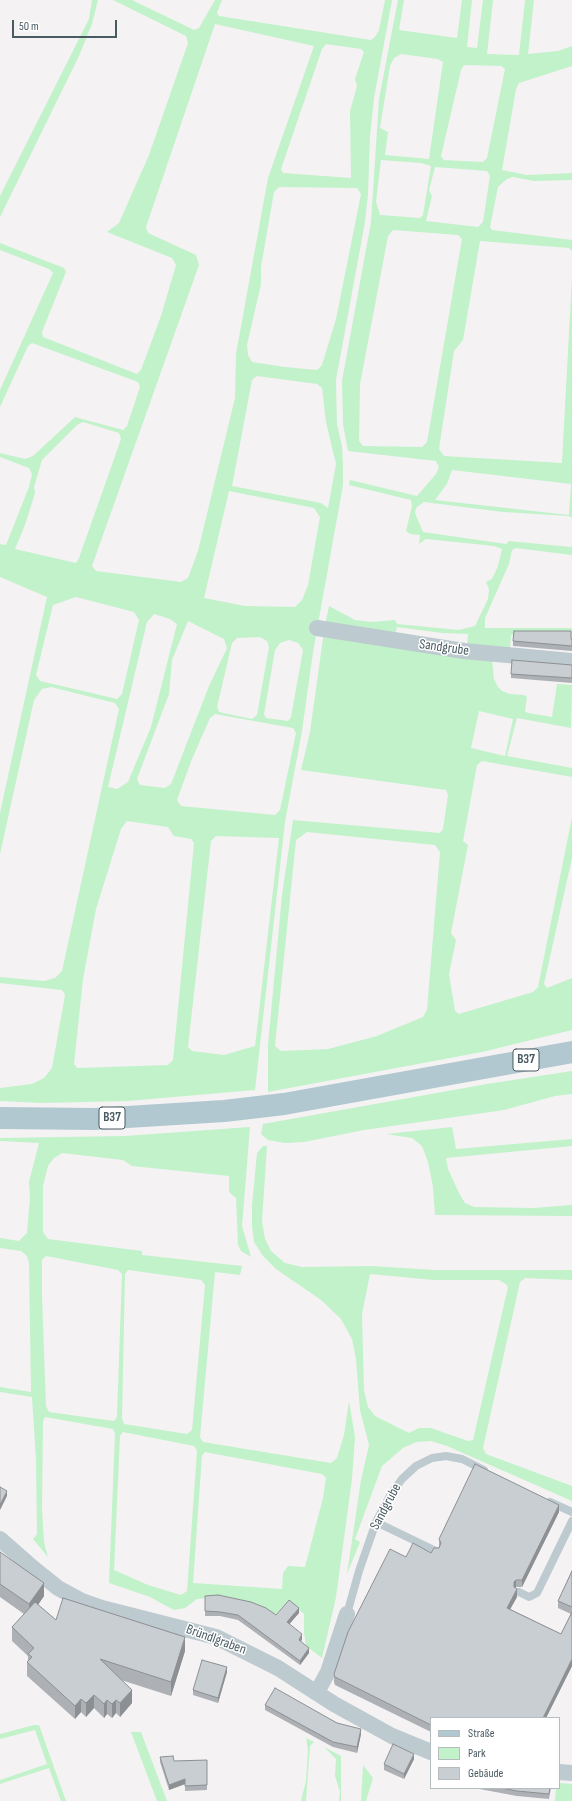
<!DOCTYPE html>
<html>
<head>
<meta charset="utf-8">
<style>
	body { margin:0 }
	#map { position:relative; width:572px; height:1801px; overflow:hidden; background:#f5f2f3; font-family:"Sofia Sans Condensed",sans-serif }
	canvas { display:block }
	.legend { position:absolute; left:430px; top:1717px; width:130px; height:72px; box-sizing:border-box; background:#fff; border:1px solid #b6bdc0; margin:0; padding:5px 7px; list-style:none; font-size:12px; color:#495a61 }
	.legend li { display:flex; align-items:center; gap:8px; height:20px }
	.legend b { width:20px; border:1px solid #b6bdc0 }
	.scale { position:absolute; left:12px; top:20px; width:105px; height:18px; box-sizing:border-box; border:2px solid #495a61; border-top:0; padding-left:5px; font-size:12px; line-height:14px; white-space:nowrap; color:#495a61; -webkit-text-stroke:3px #fff; paint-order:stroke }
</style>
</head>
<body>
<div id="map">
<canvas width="572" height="1801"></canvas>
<ul class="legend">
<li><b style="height:5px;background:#b2c8d1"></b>Straße</li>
<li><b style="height:11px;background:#c1f2ca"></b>Park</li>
<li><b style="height:11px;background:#c9ced2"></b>Gebäude</li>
</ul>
<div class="scale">50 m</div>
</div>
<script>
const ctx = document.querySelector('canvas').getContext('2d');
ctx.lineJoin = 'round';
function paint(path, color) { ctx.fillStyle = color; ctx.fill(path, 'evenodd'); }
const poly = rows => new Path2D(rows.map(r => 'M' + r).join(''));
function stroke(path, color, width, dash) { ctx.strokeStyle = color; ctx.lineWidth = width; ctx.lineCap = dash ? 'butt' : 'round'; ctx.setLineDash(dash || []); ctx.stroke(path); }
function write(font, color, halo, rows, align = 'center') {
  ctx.font = font + ' "Sofia Sans Condensed",sans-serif'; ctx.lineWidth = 3; ctx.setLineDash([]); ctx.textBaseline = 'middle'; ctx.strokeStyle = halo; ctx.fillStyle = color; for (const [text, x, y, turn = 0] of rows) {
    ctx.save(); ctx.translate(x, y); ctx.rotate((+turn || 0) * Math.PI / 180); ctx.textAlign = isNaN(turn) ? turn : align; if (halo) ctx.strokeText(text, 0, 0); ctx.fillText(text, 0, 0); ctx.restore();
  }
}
paint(poly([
	[92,0,98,0,92,24,79,56,0,217,0,196,89,19],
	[113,0,132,0,194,30,199,28,215,0,222,0,217,13,219,16,371,40,375,37,379,30,385,0,392,0,374,98,370,136,368,194,365,222,336,380,337,425,342,446,343,465,343,485,313,652,302,731,285,822,255,1090,127,1101,43,1103,0,1101,0,1088,32,1084,44,1078,52,1068,65,995,62,990,0,983,0,977,44,981,55,978,62,971,119,709,115,703,51,687,42,689,34,700,0,854,0,813,47,597,0,577,0,544,6,545,29,487,32,474,29,468,0,457,0,453,25,459,33,456,75,417,123,430,127,426,140,387,138,382,32,343,28,346,0,407,0,390,53,273,49,269,0,250,0,243,64,268,66,272,42,332,43,337,137,374,141,370,161,316,176,265,172,258,107,232,119,223,149,155,188,43,186,36],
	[215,24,314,46,268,178,236,354,235,398,198,551,188,578,181,582,96,571,92,566,199,265,196,255,148,233,146,227],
	[326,44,361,49,364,52,355,79,357,86,350,111,351,178,283,173,281,169,322,49],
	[279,187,357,188,361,194,336,319,322,365,317,370,285,367,252,362,248,355,247,345,261,284,261,267,274,192],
	[257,376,317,384,322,388,326,422,336,464,328,508,321,503,232,486,252,380],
	[83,422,119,433,121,439,79,558,76,563,15,549,25,525,35,493,34,487,42,460,77,425],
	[229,491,314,508,320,517,308,585,302,600,295,607,245,606,204,598],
	[76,597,134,612,139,620,122,694,117,699,40,681,36,675,53,605],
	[154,614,170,619,177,624,151,727,128,782,117,789,108,787,147,622],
	[188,621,224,639,227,648,209,686,171,784,165,788,140,785,137,779,169,694,172,660],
	[260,637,267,641,269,647,257,715,252,719,219,712,217,707,232,643,237,638],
	[289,640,298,643,303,650,291,717,288,721,266,718,264,714,275,650,280,643],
	[215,714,293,728,296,733,280,810,275,815,181,806,177,800,192,759,210,718],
	[127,821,168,827,174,836,191,839,194,843,173,1060,168,1065,77,1068,74,1064,83,979,96,909,121,829],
	[216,836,279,838,255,1046,224,1055,192,1051,188,1047,211,841],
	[398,0,404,0,399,30,457,38,462,0,472,0,467,47,477,48,483,0,493,0,487,54,519,55,525,0,534,0,528,54,558,51,572,46,572,66,519,83,516,89,502,170,527,175,572,173,572,180,534,181,513,177,507,179,498,187,490,227,492,230,572,240,572,251,569,248,480,241,463,340,454,351,439,449,444,456,562,463,572,277,572,518,569,516,503,512,424,502,416,508,415,513,423,532,506,544,509,541,571,547,572,545,572,555,516,548,512,550,509,564,485,618,485,628,572,628,572,644,571,636,511,635,510,648,467,646,468,634,442,633,397,627,395,635,325,625,329,606,355,620,371,622,395,620,397,624,459,630,475,626,488,599,489,589,486,582,492,579,498,566,502,549,494,546,426,539,419,544,420,535,410,534,406,531,412,506,411,500,349,485,350,480,417,496,436,474,439,467,436,461,348,451,343,424,342,381,371,222,379,99],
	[401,54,438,59,443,62,429,159,385,155,388,132,380,128,390,66,394,58],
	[464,65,501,66,505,69,487,158,483,162,444,160,441,156,461,70],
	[381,160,421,163,431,166,423,215,420,218,380,215,376,202],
	[435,167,487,171,490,176,483,222,478,227,426,221,432,196,429,190],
	[393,230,458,235,462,239,427,442,422,447,363,446,359,441,360,384,388,236],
	[452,470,571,484,569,515,435,500,447,484],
	[324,631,492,659,494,679,498,687,502,691,510,694,524,695,527,697,525,711,528,713,552,717,557,684,572,685,571,728,517,718,507,756,572,768,572,777,482,761,477,765,463,841,468,845,451,933,456,940,449,974,455,1011,459,1014,533,992,538,987,572,817,572,858,544,984,547,988,572,978,572,1030,482,1052,268,1092,268,1045,282,895,293,820,440,833,443,829,448,795,446,790,301,770,310,732],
	[479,711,513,719,505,756,471,748],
	[307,832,435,845,440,852,427,1010,423,1017,377,1036,328,1049,281,1051,275,1046,296,840],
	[572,1071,572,1094,555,1096,504,1110,364,1130,304,1142,285,1143,268,1140,261,1134,263,1124,487,1084],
	[250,1127,242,1226,251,1257,241,1251,238,1245,236,1198,229,1192,229,1176,132,1166,123,1160,62,1153,54,1158,48,1166,43,1186,43,1232,48,1239,142,1251,142,1255,242,1266,240,1275,215,1272,200,1437,203,1442,331,1463,337,1458,344,1435,349,1401,355,1437,352,1479,336,1597,322,1658,306,1646,304,1633,304,1614,288,1600,274,1616,218,1597,197,1599,185,1608,174,1610,150,1597,109,1583,115,1434,113,1429,45,1417,43,1421,42,1509,44,1542,48,1557,33,1539,37,1534,36,1460,32,1397,0,1392,0,1387,31,1392,29,1263,27,1256,21,1251,0,1248,0,1238,19,1241,27,1233,30,1198,29,1182,39,1143,0,1141,0,1138,125,1136],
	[46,1256,118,1270,122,1274,117,1417,114,1421,49,1412,46,1406,42,1296,42,1260],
	[128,1270,201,1280,205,1285,192,1430,187,1434,124,1424,122,1418,125,1274],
	[123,1432,194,1446,197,1451,187,1591,181,1595,148,1585,114,1570,120,1436],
	[205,1452,322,1474,326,1478,323,1498,305,1567,288,1566,283,1573,282,1589,193,1583,202,1456],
	[452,1127,456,1149,572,1139,572,1146,446,1158,448,1169,459,1193,465,1203,474,1207,533,1208,572,1205,572,1216,435,1215,433,1187,428,1162,422,1146,412,1138,386,1134],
	[263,1146,267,1146,262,1221,265,1239,271,1251,285,1263,302,1267,371,1266,435,1270,572,1270,572,1280,525,1278,520,1282,483,1448,486,1454,572,1486,572,1501,447,1446,431,1441,416,1442,403,1448,382,1466,355,1539,360,1542,347,1574,361,1480,369,1445,360,1410,356,1359,352,1339,341,1319,321,1300,276,1269,263,1256,254,1242,252,1226,252,1205,257,1153],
	[370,1274,434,1280,499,1280,506,1284,508,1287,473,1440,468,1441,431,1428,419,1428,409,1433,375,1416,368,1407,364,1391,362,1314],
	[34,1725,39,1725,66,1801,61,1801,49,1768,0,1784,0,1780,47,1764,35,1730,0,1739,0,1734],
	[131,1732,141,1732,167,1801,157,1801],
	[306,1738,314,1742,310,1746,306,1801,301,1801,306,1781,308,1750],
	[324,1747,341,1756,341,1801,339,1801,340,1792,335,1776,336,1759],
	[363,1765,373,1778,366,1801,361,1801],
	[559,1783,572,1784,572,1801,555,1801,556,1788,559,1788]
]), '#c1f2ca');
stroke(poly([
	[550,1502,572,1512],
	[376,1522,436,1551],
	[519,1592,529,1597,537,1593,572,1521],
	[347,1614,359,1571,376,1522,391,1494,402,1479,416,1466,432,1458,446,1456,462,1459,484,1470]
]), '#bdcacf', 8);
stroke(poly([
	[317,628,464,651,572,661],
	[0,1539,33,1568,58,1588,82,1601,102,1608,216,1637,278,1668,334,1704,392,1736,431,1752],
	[317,1692,328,1672,347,1614],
	[559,1772,572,1773]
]), '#bdcacf', 16);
stroke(poly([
	[0,1118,95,1119,224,1111,284,1104,572,1052]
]), '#b2c8d1', 22);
paint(poly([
	[572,639,572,651,513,646,513,641],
	[571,665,572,665,572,683,511,678,511,674],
	[559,1512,522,1587,516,1587,515,1588,517,1597,510,1609,561,1634,571,1614,558,1608,558,1601,572,1571,572,1666,546,1718,431,1718,431,1732,335,1685,334,1682,334,1674,406,1557,431,1553,439,1547,439,1539],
	[0,1552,44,1596,38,1605,56,1620,185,1651,171,1696,121,1680,132,1703,120,1717,116,1713,112,1718,107,1714,104,1718,94,1708,86,1717,81,1712,75,1719,27,1676,27,1662,28,1661,28,1656,12,1641,12,1627,24,1614,0,1597],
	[205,1596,276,1615,299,1613,289,1624,302,1639,301,1641,309,1653,300,1665,238,1620,220,1616,205,1616],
	[227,1672,218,1703,193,1695,193,1690],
	[265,1705,337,1723,361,1734,357,1753,333,1747,265,1710],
	[160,1757,174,1761,207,1760,207,1790,185,1791,185,1784,169,1790,160,1762],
	[414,1759,404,1779,384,1770,384,1764],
	[474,1788,551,1788,549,1799,517,1796]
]), '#adb1b5');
paint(poly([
	[7,1491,7,1496,0,1510,0,1505],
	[559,1505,559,1512,522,1587,522,1580],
	[516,1580,516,1587,514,1590,514,1582],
	[44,1583,44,1596,29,1618,29,1604],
	[517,1589,517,1597,507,1615,507,1608],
	[299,1608,299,1613,287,1627,287,1622],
	[302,1634,302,1639,299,1645,299,1640],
	[185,1637,185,1651,171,1696,171,1682],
	[309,1648,309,1653,300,1665,300,1661],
	[572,1659,572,1666,546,1718,543,1718],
	[227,1667,227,1672,218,1703,218,1698],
	[132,1690,132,1703,120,1717,120,1703],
	[94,1695,94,1708,86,1717,86,1703],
	[81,1699,81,1712,75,1719,75,1706],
	[107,1700,107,1714,104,1718,104,1704],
	[116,1700,116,1713,112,1718,112,1704],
	[361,1729,361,1734,357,1753,357,1747],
	[414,1754,414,1759,404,1779,404,1774],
	[185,1779,185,1784,169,1790,169,1785]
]), '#8d9093');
const building = poly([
	[514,631,571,631,571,639,572,639,572,646,513,641,514,631],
	[512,660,572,665,572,678,511,674,512,660],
	[475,1464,559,1505,522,1580,516,1580,514,1582,514,1587,517,1589,507,1608,561,1634,572,1612,572,1659,543,1718,431,1718,431,1725,335,1677,334,1674,348,1632,390,1549,406,1557,413,1543,431,1553,434,1548,439,1548,441,1543,439,1539,475,1464],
	[0,1487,7,1491,0,1505,0,1487],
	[0,1552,44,1583,29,1604,0,1584,0,1552],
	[572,1571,572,1607,558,1601,572,1571],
	[218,1595,251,1602,266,1608,276,1615,289,1600,299,1608,287,1622,302,1634,299,1640,309,1648,300,1661,238,1615,220,1612,205,1611,205,1596,218,1595],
	[63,1598,185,1637,171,1682,100,1659,132,1690,120,1703,116,1700,112,1704,107,1700,104,1704,94,1695,86,1703,81,1699,75,1706,27,1662,32,1657,28,1654,34,1648,12,1627,35,1602,56,1620,63,1598],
	[202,1660,227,1667,218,1698,193,1690,202,1660],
	[275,1688,337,1723,361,1729,357,1747,333,1742,265,1705,275,1688],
	[393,1744,414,1754,404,1774,384,1764,393,1744],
	[173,1756,174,1761,207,1760,207,1785,185,1786,185,1779,169,1785,160,1757,173,1756],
	[501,1788,550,1788,549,1794,517,1791,501,1788]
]);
paint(building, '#c9ced2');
stroke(building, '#8d9093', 1);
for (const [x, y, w] of [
	[526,1060,26],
	[112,1118,26]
]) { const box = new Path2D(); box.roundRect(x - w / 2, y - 11, w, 22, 3); ctx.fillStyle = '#fff'; ctx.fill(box); stroke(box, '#495a61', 1); }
write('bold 13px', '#495a61', null, [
	["B37",526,1060],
	["B37",112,1118]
]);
write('14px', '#495a61', '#fff', [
	["Sandgrube",444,648,8],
	["Sandgrube",386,1507,-62],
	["Bründlgraben",216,1640,20]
]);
</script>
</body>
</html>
